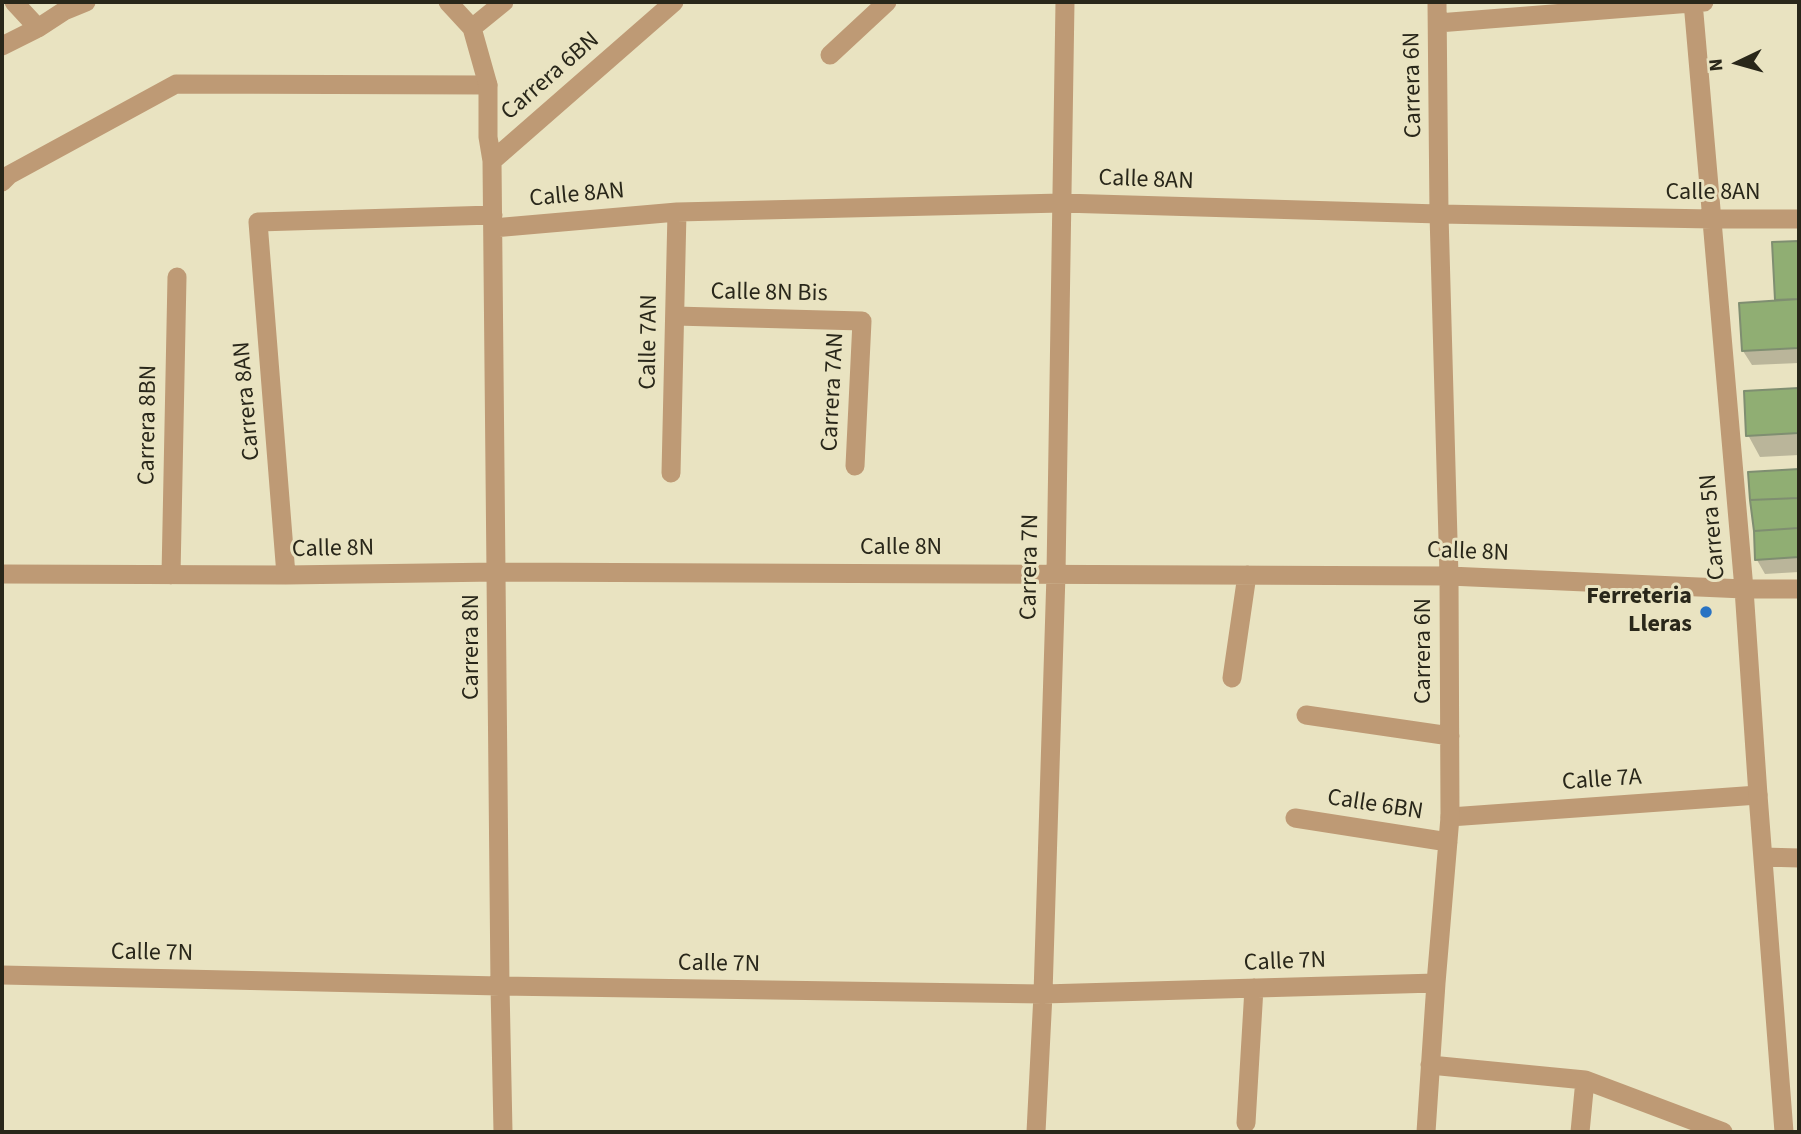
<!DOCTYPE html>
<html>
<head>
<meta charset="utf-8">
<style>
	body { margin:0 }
	#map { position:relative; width:1801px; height:1134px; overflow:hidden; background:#e9e3c1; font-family:"Source Sans 3",sans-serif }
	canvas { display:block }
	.frame { position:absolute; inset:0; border:4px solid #29271a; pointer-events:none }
	.north { position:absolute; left:1703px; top:28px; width:70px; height:70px; -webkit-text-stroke:5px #e9e3c1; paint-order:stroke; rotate:265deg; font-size:19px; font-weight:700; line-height:28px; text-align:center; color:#29271a }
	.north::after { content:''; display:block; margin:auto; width:24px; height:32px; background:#29271a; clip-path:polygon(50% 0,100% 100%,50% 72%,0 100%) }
</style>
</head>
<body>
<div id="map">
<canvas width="1801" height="1134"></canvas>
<div class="frame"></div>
<div class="north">N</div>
</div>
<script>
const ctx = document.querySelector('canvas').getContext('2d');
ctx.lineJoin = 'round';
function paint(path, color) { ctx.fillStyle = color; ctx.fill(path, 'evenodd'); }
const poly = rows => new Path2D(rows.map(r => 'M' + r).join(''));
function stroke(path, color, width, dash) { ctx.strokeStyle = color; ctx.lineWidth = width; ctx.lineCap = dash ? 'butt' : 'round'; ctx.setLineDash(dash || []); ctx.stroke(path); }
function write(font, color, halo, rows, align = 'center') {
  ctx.font = font + ' "Source Sans 3",sans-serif'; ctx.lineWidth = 6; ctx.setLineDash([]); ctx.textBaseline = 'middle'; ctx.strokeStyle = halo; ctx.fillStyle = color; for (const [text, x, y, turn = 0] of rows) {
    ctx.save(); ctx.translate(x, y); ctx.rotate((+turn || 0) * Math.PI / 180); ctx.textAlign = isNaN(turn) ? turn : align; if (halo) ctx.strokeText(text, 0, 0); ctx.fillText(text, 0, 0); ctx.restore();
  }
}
paint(poly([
	[1799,242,1799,363,1752,365,1743,351,1777,302,1774,244],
	[1799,389,1799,455,1760,457,1748,435,1746,392],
	[1799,471,1799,572,1765,574,1757,560,1750,473]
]), '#0003');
const building = poly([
	[1799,241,1799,299,1775,300,1772,242,1799,241],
	[1799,299,1799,348,1742,351,1739,303,1799,299],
	[1799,388,1799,433,1746,436,1744,391,1799,388],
	[1799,469,1799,498,1750,500,1748,472,1799,469],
	[1799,498,1799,528,1754,531,1750,500,1799,498],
	[1799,528,1799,557,1755,560,1754,531,1799,528]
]);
paint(building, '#90ae73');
stroke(building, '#7f8e71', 2);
stroke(poly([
	[14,2,38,28],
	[2,46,38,28,64,11,86,2],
	[830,55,887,2],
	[2,182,9,175,176,84,488,85],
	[1450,817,1758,795]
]), '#be9a75', 19);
stroke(poly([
	[448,2,472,28,488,85,488,137,492,161,500,986,503,1132],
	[1693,2,1744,589,1758,795,1784,1132],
	[1438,23,1704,2],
	[472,28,504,2],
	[492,161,674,2],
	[493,228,677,212,1062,203,1439,214,1712,219,1799,219],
	[675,316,862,321,855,466],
	[671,473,677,212],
	[2,574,286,575,497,572,1449,576,1744,589,1799,589],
	[171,575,177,277],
	[286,575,258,222,493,215],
	[1232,678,1247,575],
	[1306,715,1450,736],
	[1295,818,1448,842],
	[1763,857,1799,858],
	[2,975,500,986,1043,994,1436,983],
	[1430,1065,1585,1080,1723,1132],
	[1246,1123,1254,988],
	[1036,1132,1043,994,1056,574,1065,2],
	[1426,1132,1436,983,1450,817,1449,576,1439,214,1437,2],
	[1580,1132,1585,1080]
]), '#be9a75', 19);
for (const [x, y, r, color] of [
	[1706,612,7,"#2973c3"]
]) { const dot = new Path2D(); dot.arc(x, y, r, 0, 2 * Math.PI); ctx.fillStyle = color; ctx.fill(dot); stroke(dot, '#e9e3c1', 2.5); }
write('24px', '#29271a', '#e9e3c1', [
	["Carrera 6BN",551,77,-41],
	["Carrera 6N",1414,85,-91],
	["Calle 8AN",1146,181,2],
	["Calle 8AN",1713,194],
	["Calle 8AN",577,196,-5],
	["Calle 8N Bis",769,294,1],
	["Calle 7AN",650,342,-89],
	["Carrera 7AN",834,392,-87],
	["Carrera 8AN",248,401,-95],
	["Carrera 8BN",149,425,-89],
	["Carrera 5N",1714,527,-95],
	["Calle 8N",901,549],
	["Calle 8N",333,550,-1],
	["Calle 8N",1468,553,2],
	["Carrera 7N",1031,567,-89],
	["Carrera 8N",473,647,-90],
	["Carrera 6N",1425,651,-90],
	["Calle 7A",1602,781,-4],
	["Calle 6BN",1375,806,9],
	["Calle 7N",152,954,1],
	["Calle 7N",1285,963,-2],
	["Calle 7N",719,965,1]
]);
write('bold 24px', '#29271a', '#e9e3c1', [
	["Ferreteria",1692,598],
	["Lleras",1692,626]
], 'right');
</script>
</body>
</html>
